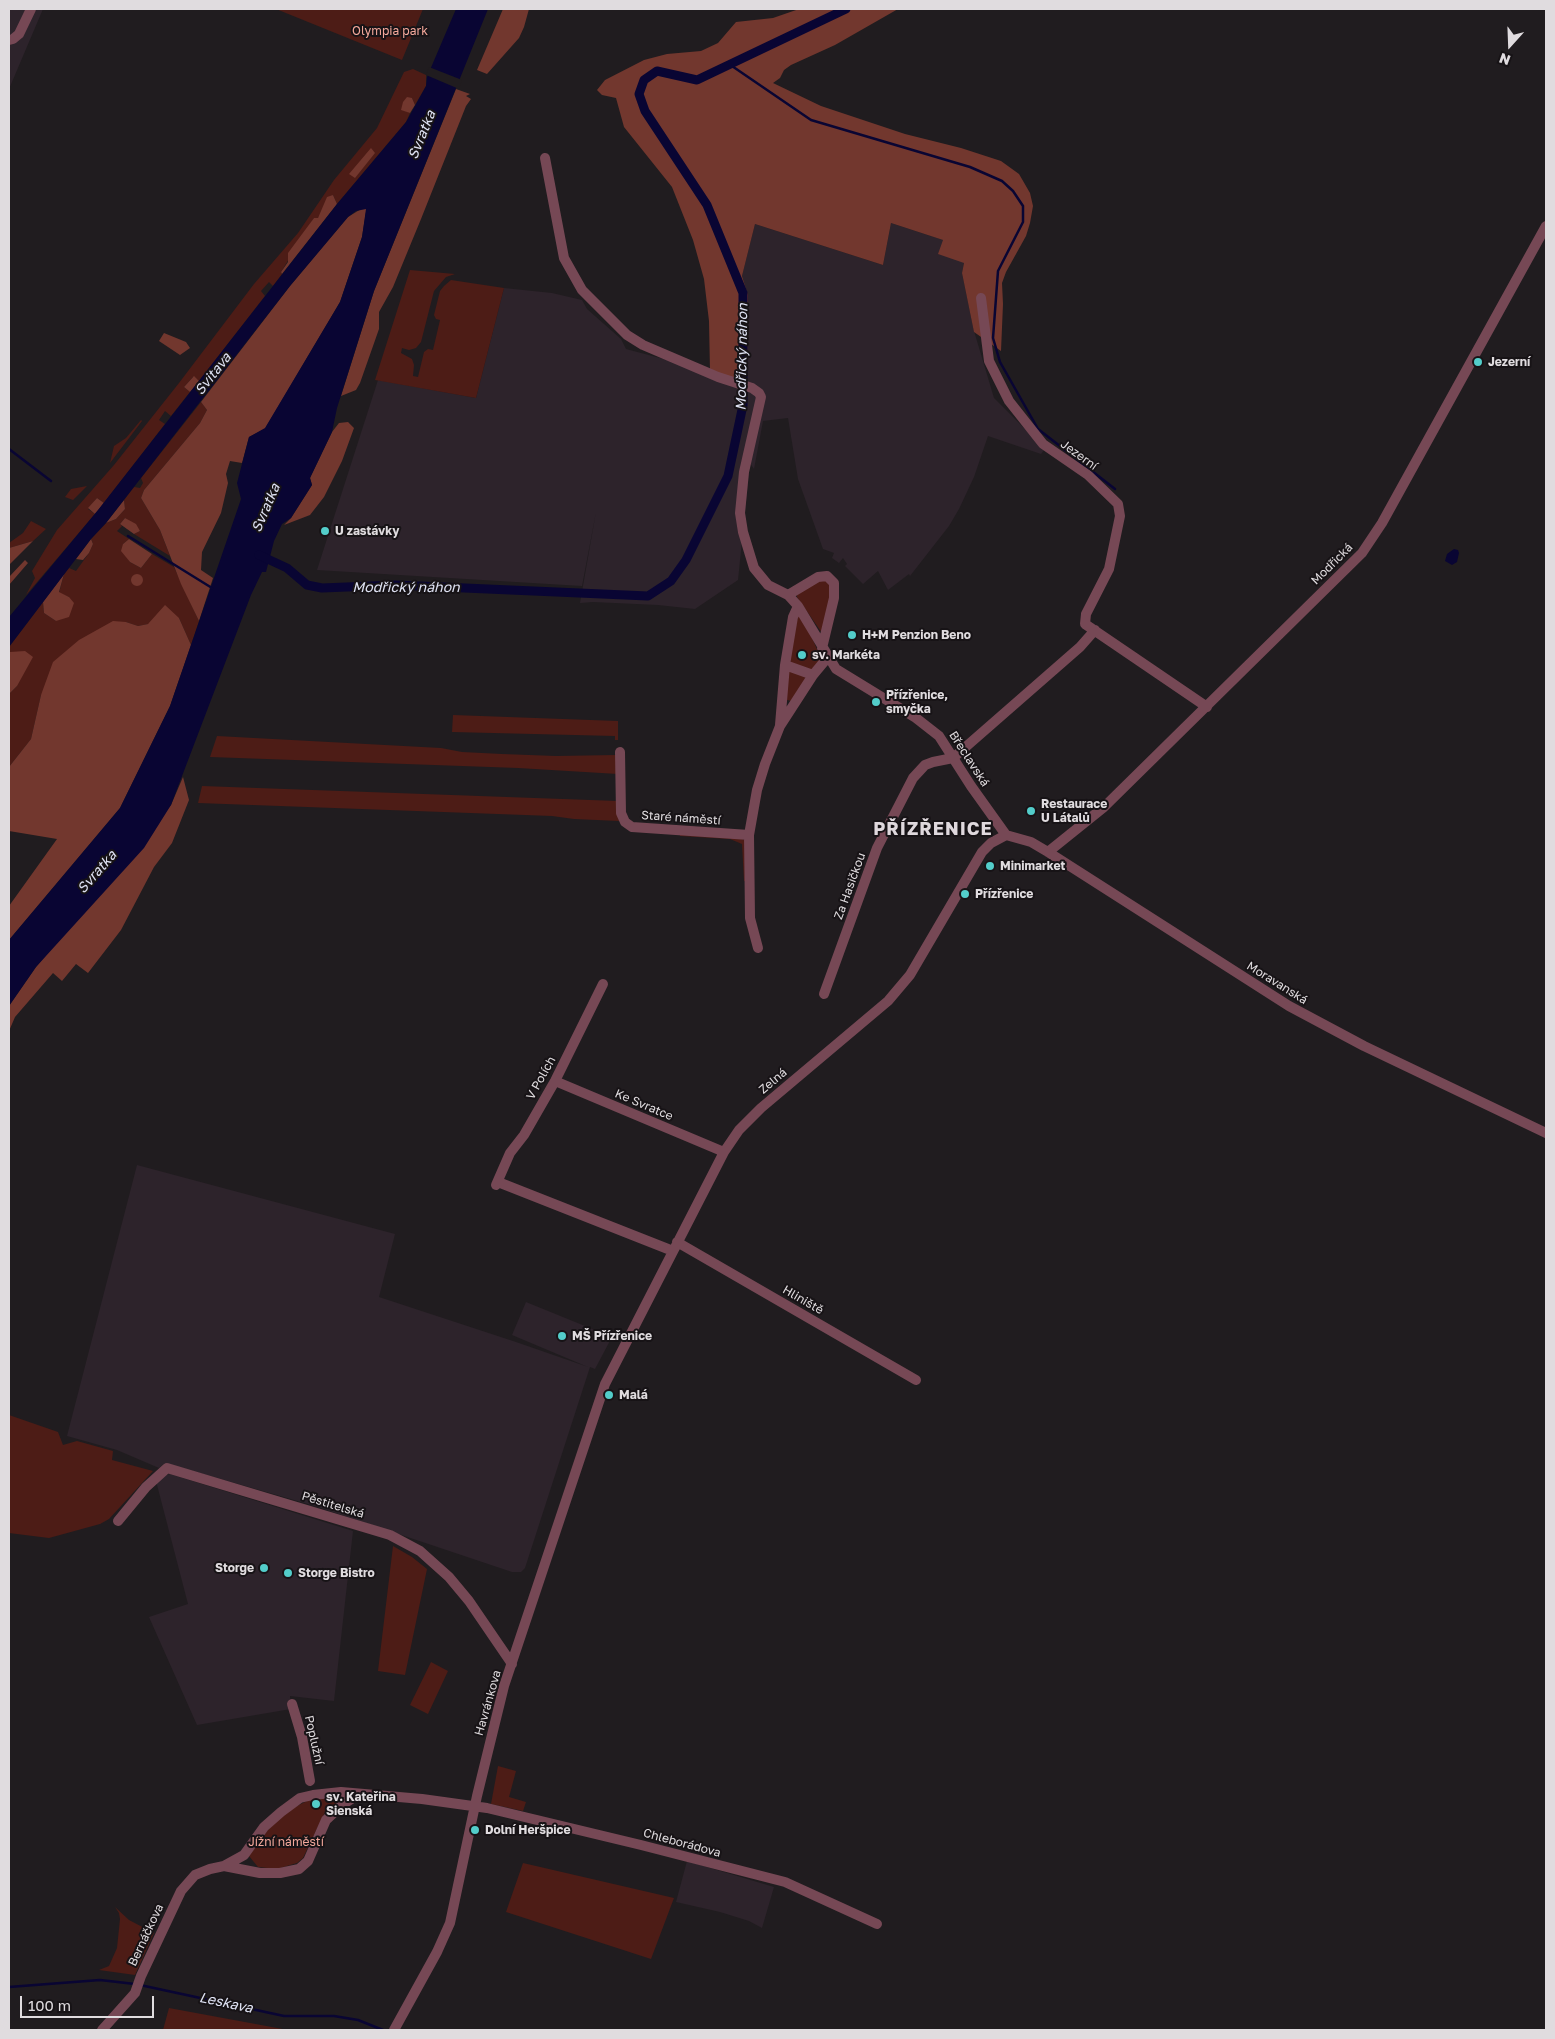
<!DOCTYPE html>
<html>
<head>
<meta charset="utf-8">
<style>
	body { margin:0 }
	#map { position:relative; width:1555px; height:2039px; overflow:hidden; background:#201c1f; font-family:"Golos Text",sans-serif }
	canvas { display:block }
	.frame { position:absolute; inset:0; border:10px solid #e0dcdf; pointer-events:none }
	.north { position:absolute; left:1485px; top:20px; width:50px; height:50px; -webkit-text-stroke:4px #171316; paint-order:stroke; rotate:200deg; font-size:14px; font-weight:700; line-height:20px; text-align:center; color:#e0dcdf }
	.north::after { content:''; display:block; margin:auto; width:18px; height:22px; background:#e0dcdf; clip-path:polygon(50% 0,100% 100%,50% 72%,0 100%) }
	.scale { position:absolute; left:20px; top:1996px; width:134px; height:22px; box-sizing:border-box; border:2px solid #e0dcdf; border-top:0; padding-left:6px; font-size:15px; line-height:18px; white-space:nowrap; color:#e0dcdf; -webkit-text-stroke:4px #171316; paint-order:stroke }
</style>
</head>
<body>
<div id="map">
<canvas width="1555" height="2039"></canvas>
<div class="frame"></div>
<div class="north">N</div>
<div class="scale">100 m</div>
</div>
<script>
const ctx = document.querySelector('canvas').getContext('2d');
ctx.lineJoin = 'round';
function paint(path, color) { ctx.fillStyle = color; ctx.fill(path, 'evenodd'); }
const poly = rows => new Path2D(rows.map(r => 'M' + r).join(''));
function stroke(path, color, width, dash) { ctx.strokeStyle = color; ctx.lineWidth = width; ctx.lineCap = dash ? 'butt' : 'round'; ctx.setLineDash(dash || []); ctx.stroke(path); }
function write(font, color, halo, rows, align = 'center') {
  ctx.font = font + ' "Golos Text",sans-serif'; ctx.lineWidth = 4; ctx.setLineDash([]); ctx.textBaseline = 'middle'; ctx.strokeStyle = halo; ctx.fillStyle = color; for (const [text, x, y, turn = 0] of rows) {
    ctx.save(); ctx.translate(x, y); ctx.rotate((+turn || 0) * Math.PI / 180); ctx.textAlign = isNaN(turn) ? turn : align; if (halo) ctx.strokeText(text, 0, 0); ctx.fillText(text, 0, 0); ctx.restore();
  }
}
paint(poly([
	[9,9,43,9,9,89],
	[891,223,943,240,964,263,962,273,974,331,994,398,1045,449,1041,454,988,436,974,477,959,509,949,526,910,576,909,574,888,590,878,571,863,584,845,566,847,564,843,558,839,563,832,558,834,553,823,549,798,479,788,418,763,421,754,469,750,463,738,580,695,609,658,605,593,602,580,603,596,512,582,586,317,570,378,380,476,398,504,288,552,293,582,300,587,309,621,339,626,349,747,381,748,295,742,276,755,224,883,265],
	[137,1165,395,1234,379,1297,516,1342,588,1367,512,1335,526,1302,612,1337,595,1369,590,1367,525,1568,521,1572,512,1572,315,1506,165,1463,159,1468,117,1450,67,1436],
	[170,1474,353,1531,334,1701,290,1696,291,1709,197,1725,149,1617,188,1604,156,1481,163,1475],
	[687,1861,774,1887,762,1928,749,1921,720,1912,676,1902]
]), '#2d232b');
paint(poly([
	[276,9,423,9,402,60],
	[413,69,426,75,426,86,415,105,412,98,402,109,410,113,406,122,337,204,333,195,318,218,314,218,281,272,282,274,273,286,269,282,261,291,265,296,199,381,193,377,184,387,190,392,171,416,165,411,159,420,165,424,104,503,97,498,88,509,95,514,26,595,35,578,32,571,57,530,114,465,179,383,254,284,298,233,334,180,377,128,404,72],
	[410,270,455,274,446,277,434,291,421,342,416,348,409,350,402,348,401,353,412,359,414,365,413,376,418,377,424,352,428,349,433,350,440,320,436,319,434,315,440,291,444,286,451,280,504,288,476,398,375,380],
	[201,402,207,410,200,423,144,490,141,498,160,530,170,556,134,534,140,531,125,518,120,524,122,526,117,531,129,539,123,544,126,556,130,562,141,568,152,554,174,567,199,621,191,645,179,618,138,626,126,622,41,695,31,739,9,767,9,694,17,686,10,652,9,655,9,647,43,602,44,613,56,621,69,597,59,593,64,574,69,568,76,571,89,553,93,544,91,539,106,523,116,519,125,509,124,500,134,487,140,488,143,483,141,478],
	[141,420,142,421,110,463,114,446,126,438],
	[87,486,73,500,65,497,71,489],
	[31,521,46,529,33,541,9,548,9,543,23,533],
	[818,580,827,580,832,589,822,633,797,597,797,595],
	[798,616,800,616,807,627,821,658,818,663,811,670,791,663,789,657],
	[794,671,804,674,806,679,791,701,784,699,788,672],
	[453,715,618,721,618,740,615,740,615,736,452,732],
	[217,736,441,748,462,752,502,754,556,756,616,755,618,774,518,768,210,757],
	[202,786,618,801,619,821,574,819,552,816,198,803],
	[680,832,742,839,745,840,746,881,744,881,742,844,730,839,680,836],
	[9,1415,58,1432,63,1445,77,1441,113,1451,112,1460,153,1471,109,1519,100,1524,49,1538,9,1533],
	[393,1546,412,1557,427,1569,405,1675,378,1671],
	[431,1662,448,1671,428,1714,410,1705],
	[498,1766,516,1771,509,1797,526,1802,523,1811,491,1804],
	[337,1797,338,1802,324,1814,303,1858,297,1863,277,1869,258,1867,249,1856,267,1831,282,1816,295,1807,309,1800],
	[523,1863,674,1898,651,1959,506,1912],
	[115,1907,129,1920,154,1933,135,1975,99,1970,109,1966,117,1948,120,1919,119,1913],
	[169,2008,288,2030,163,2030]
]), '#4d1c16');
paint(poly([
	[503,9,529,9,524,27,519,38,487,74,477,70],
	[799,9,898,9,835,45,791,65,784,70,780,78,773,83,821,106,905,134,961,148,1001,161,1019,174,1030,193,1033,206,1030,223,1026,236,1006,272,1002,283,1003,304,1001,351,974,332,962,273,964,263,938,254,943,240,891,223,883,265,755,224,742,276,748,295,747,382,710,371,709,321,704,279,693,240,672,187,624,127,616,98,602,95,597,90,605,80,644,60,667,54,701,51,718,43,736,22,773,18],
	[456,89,470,94,466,96,471,99,466,106,421,219,393,287,379,312,379,329,360,383,356,390,341,396,374,291],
	[407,97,412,98,415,105,410,113,401,110,403,102],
	[371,148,375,153,355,178,349,174],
	[333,195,337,204,282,274,281,272,288,262,288,253,314,218,318,218,327,197],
	[361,209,366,209,366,212,362,237,340,302,265,429,249,437,242,463,230,461,226,474,228,483,221,513,202,552,201,570,213,578,199,621,181,584,160,530,141,498,144,490,200,423,207,410,201,402,290,286,348,217],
	[164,333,186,342,190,348,180,355,159,341],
	[194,376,199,381,190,392,184,387],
	[348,422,354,428,342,461,324,497,310,515,284,525,291,518,312,485,310,478,332,432,339,423],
	[97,498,104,503,95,514,88,508],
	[124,500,125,509,116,519,106,523],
	[125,518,136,524,140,531,134,534,120,524],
	[91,539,93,544,89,553,83,560,76,559],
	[129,539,152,554,141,568,130,562,121,551,123,544],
	[33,541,9,565,9,548],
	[25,560,28,563,9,585,9,577],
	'131 580a6 6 0 1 1 12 0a6 6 0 1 1-12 0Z',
	[64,574,59,592,69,597,74,603,69,617,56,621,44,613,43,602],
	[165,605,179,618,191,645,170,706,120,808,9,940,9,906,57,839,9,831,9,767,31,739,41,695,53,662,79,640,113,621,126,622,138,626,148,624],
	[25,651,33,657,17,686,9,694,10,652],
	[183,777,189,800,172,843,154,867,121,930,88,973,76,964,62,981,53,973,15,1017,9,1031,9,1006,36,967,171,805]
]), '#72372e');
paint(poly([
	[456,9,488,9,374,291,337,408,332,432,310,478,312,485,291,518,282,524,274,541,266,572,262,572,251,595,171,805,144,848,36,967,9,1006,9,940,120,808,170,706,241,499,237,483,249,437,265,428,340,302,362,237,366,209,356,211,348,217,290,286,106,523,91,539,9,647,9,617,98,510,337,204,406,122,426,86,427,77],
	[1454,549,1458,550,1459,553,1457,562,1452,565,1445,561,1447,554]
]), '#090533');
paint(poly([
	[429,67,462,80,459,89,426,75]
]), '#201c1f');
stroke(poly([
	[729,64,811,120,970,167,1002,181,1013,191,1023,206,1023,222,998,271,993,338,1000,362,1038,429,1115,489],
	[9,449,51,481],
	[128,536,212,588],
	[140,1985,284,2016,334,2016,358,2020,383,2030],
	[9,1987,100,1980,135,1984]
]), '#090533', 2.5);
stroke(poly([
	[259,555,287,568,307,585,322,588,396,585,648,596,671,581,686,560,728,476,743,405,743,293,707,205,645,111,639,94,644,80,657,71,697,80,846,9]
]), '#090533', 9);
stroke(poly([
	[9,40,13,39,19,34,31,9],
	[545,158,564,258,582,290,627,335,643,345,718,377,752,388,759,393,761,397,744,472,740,513,743,532,754,568,768,585,788,595,798,606,836,669,916,718,939,736,971,786,1006,835],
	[981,298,989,361,1009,401,1043,444,1088,475,1118,504,1120,516,1109,569,1086,614,1085,624,1207,707],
	[788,595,818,577,827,576,834,583,834,598,822,648],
	[785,665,813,675],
	[780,725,785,665,793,617,798,606],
	[620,752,621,813,625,822,632,827,749,835],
	[1006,835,1031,842,1048,852,1289,1006,1364,1046,1546,1133],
	[1048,852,1104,807,1362,553,1382,523,1546,226],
	[758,948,750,918,749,835,757,790,765,764,780,726,813,675,828,657],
	[824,994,877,848,913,778,925,765,933,762,953,758,1080,647,1095,630],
	[555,1081,724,1152],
	[498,1182,673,1251],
	[496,1185,510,1153,524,1135,555,1081,603,984],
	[677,1242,916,1380],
	[118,1521,146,1487,167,1468,390,1535,420,1551,449,1577,469,1601,512,1664],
	[292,1704,302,1737,310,1781],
	[224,1866,260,1873,280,1873,299,1869,308,1861,326,1820,342,1805,359,1794],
	[102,2030,135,1993,141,1976,181,1891,195,1875,210,1869,224,1866,244,1855,264,1827,281,1812,300,1798,313,1795,341,1792,422,1799,487,1808,641,1845,785,1882,877,1924],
	[394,2030,437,1952,450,1923,477,1796,504,1686,605,1384,724,1152,739,1130,761,1108,888,1001,910,975,982,852,991,843,1006,835]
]), '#764855', 10);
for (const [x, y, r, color] of [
	[1478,362,5,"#53cdca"],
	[325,531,5,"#53cdca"],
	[852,635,5,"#53cdca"],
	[802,655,5,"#53cdca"],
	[876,702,5,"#53cdca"],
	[1031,811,5,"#53cdca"],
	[990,866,5,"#53cdca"],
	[965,894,5,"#53cdca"],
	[562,1336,5,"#53cdca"],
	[609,1395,5,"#53cdca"],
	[264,1568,5,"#53cdca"],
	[288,1573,5,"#53cdca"],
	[316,1804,5,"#53cdca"],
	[475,1830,5,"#53cdca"]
]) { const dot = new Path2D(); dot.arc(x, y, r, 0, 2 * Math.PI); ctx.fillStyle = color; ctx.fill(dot); stroke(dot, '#171316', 2); }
write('12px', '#f4a89b', '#171316', [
	["Olympia park",390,31],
	["Jížní náměstí",286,1842]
]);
write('bold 12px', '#e0dcdf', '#171316', [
	["Jezerní",1488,362],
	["U zastávky",335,531],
	["H+M Penzion Beno",862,635],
	["sv. Markéta",812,655],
	["Přízřenice,",886,695],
	["smyčka",886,709],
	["Restaurace",1041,804],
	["U Látalů",1041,818],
	["Minimarket",1000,866],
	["Přízřenice",975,894],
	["MŠ Přízřenice",572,1336],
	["Malá",619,1395],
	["Storge",254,1568,"right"],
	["Storge Bistro",298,1573],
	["sv. Kateřina",326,1797],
	["Sienská",326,1811],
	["Dolní Heršpice",485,1830]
], 'left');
write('12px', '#e0dcdf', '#171316', [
	["Jezerní",1079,455,36],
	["Modřická",1332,564,-45],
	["Břeclavská",969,759,57],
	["Staré náměstí",681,818,4],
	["Za Hasičkou",850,886,-70],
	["Moravanská",1277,983,32],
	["V Polích",541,1078,-61],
	["Zelná",773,1081,-40],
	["Ke Svratce",644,1105,23],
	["Hliniště",803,1300,30],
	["Pěstitelská",333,1505,17],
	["Havránkova",488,1703,-74],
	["Poplužní",314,1740,77],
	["Chleborádova",682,1843,15],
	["Bernáčkova",146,1935,-65]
]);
write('italic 14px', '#dfe2f3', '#171316', [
	["Svratka",422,135,-68],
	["Modřický náhon",742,357,-89],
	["Svitava",213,374,-52],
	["Svratka",266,508,-67],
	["Modřický náhon",406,588],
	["Svratka",97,872,-49],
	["Leskava",226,2003,12]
]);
ctx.letterSpacing = '1px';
write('bold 18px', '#dfd8dd', '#171316', [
	["PŘÍZŘENICE",933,829]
]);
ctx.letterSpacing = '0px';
</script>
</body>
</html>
